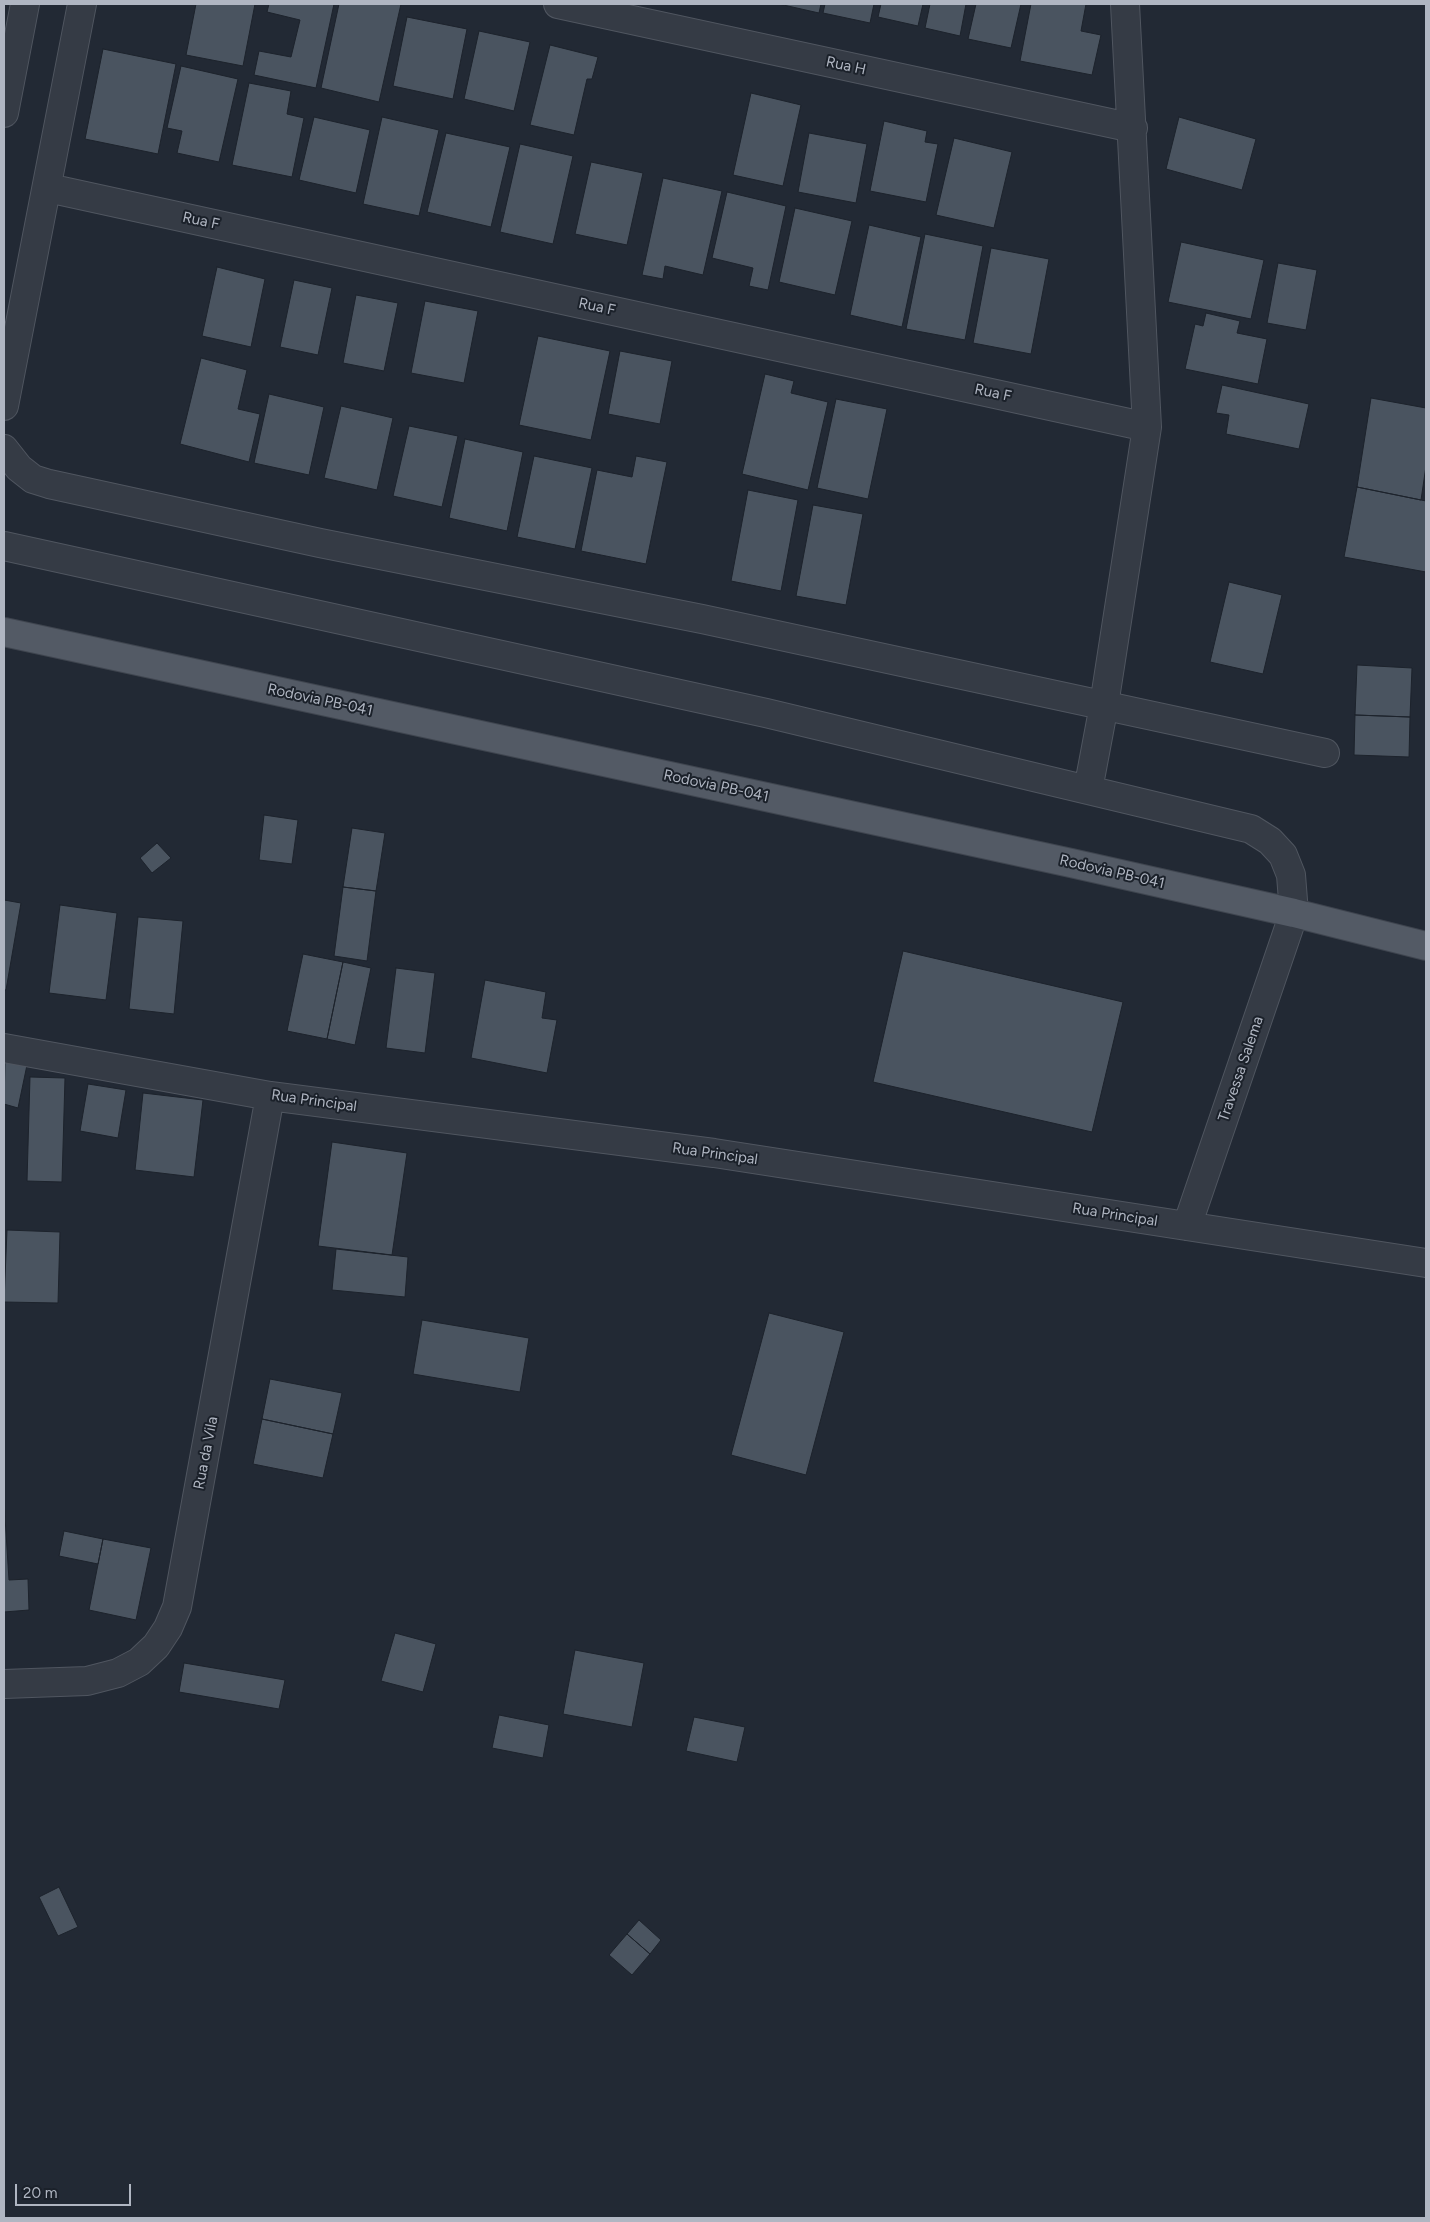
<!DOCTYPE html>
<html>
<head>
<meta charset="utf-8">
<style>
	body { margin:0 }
	#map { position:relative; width:1430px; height:2222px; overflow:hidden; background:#222934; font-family:Figtree,sans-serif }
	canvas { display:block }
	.frame { position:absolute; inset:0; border:5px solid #b0b6c2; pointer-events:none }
	.scale { position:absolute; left:15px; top:2184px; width:116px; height:22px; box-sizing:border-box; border:2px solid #b0b6c2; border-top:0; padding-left:6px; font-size:15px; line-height:18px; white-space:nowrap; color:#b0b6c2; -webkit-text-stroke:4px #1b212a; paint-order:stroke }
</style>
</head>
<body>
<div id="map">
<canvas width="1430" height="2222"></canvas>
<div class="frame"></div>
<div class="scale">20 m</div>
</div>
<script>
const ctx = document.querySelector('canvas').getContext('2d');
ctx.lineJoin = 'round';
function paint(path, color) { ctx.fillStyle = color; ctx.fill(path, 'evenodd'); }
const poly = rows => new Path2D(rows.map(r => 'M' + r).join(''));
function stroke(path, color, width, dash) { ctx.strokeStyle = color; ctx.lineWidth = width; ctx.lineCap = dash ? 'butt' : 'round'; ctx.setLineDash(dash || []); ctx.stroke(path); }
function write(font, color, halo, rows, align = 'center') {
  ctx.font = font + ' Figtree,sans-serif'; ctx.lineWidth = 4; ctx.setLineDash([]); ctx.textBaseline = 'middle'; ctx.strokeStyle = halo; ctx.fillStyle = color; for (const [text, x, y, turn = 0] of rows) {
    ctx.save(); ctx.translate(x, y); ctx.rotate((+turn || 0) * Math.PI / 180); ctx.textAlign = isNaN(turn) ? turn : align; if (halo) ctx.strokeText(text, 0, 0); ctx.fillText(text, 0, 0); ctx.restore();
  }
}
const building = poly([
	[196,4,255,4,243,66,186,55,196,4],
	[269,4,334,4,316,88,254,75,259,51,291,57,300,20,267,12,269,4],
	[339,4,401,4,379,102,321,88,339,4],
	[779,4,821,4,819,13,779,4],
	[825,4,874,4,870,23,823,13,825,4],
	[881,4,923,4,918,26,878,17,881,4],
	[930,4,966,4,960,36,925,28,930,4],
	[976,4,1021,4,1011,48,968,39,976,4],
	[1031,4,1086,4,1081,31,1101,35,1092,75,1020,61,1031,4],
	[407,17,467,29,453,99,393,86,407,17],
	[479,31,530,42,514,111,464,99,479,31],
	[550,45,598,57,592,79,587,79,574,135,530,125,550,45],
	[103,49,176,64,158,154,85,139,103,49],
	[181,66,238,79,219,162,177,153,182,131,167,128,181,66],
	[249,83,291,91,287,114,304,118,292,177,232,165,249,83],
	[751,93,801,105,783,186,733,175,751,93],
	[314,117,370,130,356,193,299,180,314,117],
	[382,117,439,130,419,216,363,204,382,117],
	[1179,117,1256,139,1242,190,1166,169,1179,117],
	[884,121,927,131,925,142,938,144,926,202,870,191,884,121],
	[446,133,510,147,491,227,427,212,446,133],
	[809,133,867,144,856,203,798,192,809,133],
	[954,138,1012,152,994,228,936,215,954,138],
	[520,144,573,156,553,244,500,232,520,144],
	[591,162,643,173,627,245,575,234,591,162],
	[663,178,722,191,703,275,665,266,663,279,642,275,663,178],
	[727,192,786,206,768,290,749,286,753,268,712,258,727,192],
	[795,208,852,221,835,295,779,282,795,208],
	[869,225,921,237,902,327,850,315,869,225],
	[925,234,983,246,965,340,906,329,925,234],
	[1181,242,1264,260,1251,319,1168,302,1181,242],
	[991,248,1049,259,1031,354,973,343,991,248],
	[1278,263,1317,270,1306,330,1267,323,1278,263],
	[217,267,265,279,251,347,202,336,217,267],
	[294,280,332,288,318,355,280,347,294,280],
	[356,295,398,303,384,371,343,363,356,295],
	[425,301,478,311,464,383,411,373,425,301],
	[1206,313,1240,321,1237,333,1267,339,1258,384,1185,369,1195,324,1203,326,1206,313],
	[538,336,610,351,591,440,519,425,538,336],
	[620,351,672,361,660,424,608,414,620,351],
	[201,358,247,370,238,409,260,414,249,462,180,444,201,358],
	[765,374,794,381,791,393,828,402,808,490,742,474,765,374],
	[1222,385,1309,404,1299,449,1226,434,1229,415,1216,413,1222,385],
	[269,394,324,407,309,475,254,463,269,394],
	[1371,398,1426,408,1426,466,1421,500,1357,487,1371,398],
	[836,399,887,409,868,499,817,488,836,399],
	[341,406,393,418,377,490,324,478,341,406],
	[409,426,458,436,442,507,393,496,409,426],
	[465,439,523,452,507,531,449,518,465,439],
	[534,456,592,468,575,549,517,537,534,456],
	[636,456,667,462,646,564,581,551,597,470,632,477,636,456],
	[1357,487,1426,501,1426,572,1344,557,1357,487],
	[748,490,798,500,781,591,731,581,748,490],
	[813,505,863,514,846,605,796,596,813,505],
	[1229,582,1282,595,1263,674,1210,662,1229,582],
	[1357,665,1412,668,1410,717,1355,715,1357,665],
	[1355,715,1410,717,1409,757,1354,755,1355,715],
	[264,815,298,820,292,864,259,860,264,815],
	[352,828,385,833,376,891,343,887,352,828],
	[157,843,171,858,152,873,140,858,157,843],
	[343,887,376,891,367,961,334,956,343,887],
	[4,900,21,903,6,990,4,990,4,900],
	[60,905,117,913,106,1000,49,993,60,905],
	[138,917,183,921,174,1014,129,1009,138,917],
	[903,951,1123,1002,1092,1132,873,1082,903,951],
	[303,954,343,962,327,1039,287,1031,303,954],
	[343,962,371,968,355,1045,327,1039,343,962],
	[396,968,435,973,425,1053,386,1048,396,968],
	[485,980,546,992,542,1018,557,1020,547,1073,471,1058,485,980],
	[5,1061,27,1065,18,1108,4,1104,5,1061],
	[30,1077,65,1078,62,1182,27,1181,30,1077],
	[88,1084,126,1090,118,1138,80,1131,88,1084],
	[143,1093,203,1100,194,1177,135,1170,143,1093],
	[332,1142,407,1153,392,1255,318,1246,332,1142],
	[7,1230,60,1232,58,1303,4,1302,7,1230],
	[336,1249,408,1257,405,1297,332,1290,336,1249],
	[769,1313,844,1332,806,1475,731,1455,769,1313],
	[422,1320,529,1338,520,1392,413,1374,422,1320],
	[270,1379,342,1393,333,1434,262,1419,270,1379],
	[262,1419,333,1434,323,1478,253,1464,262,1419],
	[4,1501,9,1580,28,1579,29,1610,4,1612,4,1501],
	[64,1531,103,1539,98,1564,59,1556,64,1531],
	[103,1539,151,1548,136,1620,89,1610,103,1539],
	[395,1633,436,1644,423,1692,381,1681,395,1633],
	[575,1650,644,1663,632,1727,563,1714,575,1650],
	[184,1663,285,1680,279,1709,179,1692,184,1663],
	[499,1715,549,1725,543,1758,492,1748,499,1715],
	[694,1717,745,1727,737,1762,686,1751,694,1717],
	[59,1887,78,1927,58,1936,39,1897,59,1887],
	[639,1920,661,1940,650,1954,627,1934,639,1920],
	[627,1934,650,1954,632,1975,609,1955,627,1934]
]);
paint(building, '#4a5460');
stroke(building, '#1d232c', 1);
const minor = poly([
	[558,4,1133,128],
	[4,113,25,4],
	[48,188,1147,427],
	[4,406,82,4],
	[4,449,19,468,33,479,49,484,320,543,702,619,1325,753],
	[4,546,766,713,1251,829,1270,841,1283,855,1291,875,1294,913,1187,1226],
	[1088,790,1104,705,1147,427,1125,4],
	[4,1048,270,1096,714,1153,1426,1263],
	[4,1684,87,1681,118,1673,139,1662,156,1646,168,1628,177,1607,270,1096]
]);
const major = poly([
	[4,632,1071,863,1294,913,1426,946]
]);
stroke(minor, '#505660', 30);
stroke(major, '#3f454f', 30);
stroke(minor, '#353b45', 28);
stroke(major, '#535a65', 28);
write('15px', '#b0b6c2', '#1b212a', [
	["Rua H",846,66,12],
	["Rua F",201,221,12],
	["Rua F",597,307,12],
	["Rua F",993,393,12],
	["Rodovia PB-041",320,700,12],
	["Rodovia PB-041",716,786,12],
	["Rodovia PB-041",1112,872,13],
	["Travessa Salema",1241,1069,-71],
	["Rua Principal",314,1101,8],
	["Rua Principal",715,1154,8],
	["Rua Principal",1115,1215,9],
	["Rua da Vila",206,1453,-79]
]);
</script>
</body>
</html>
